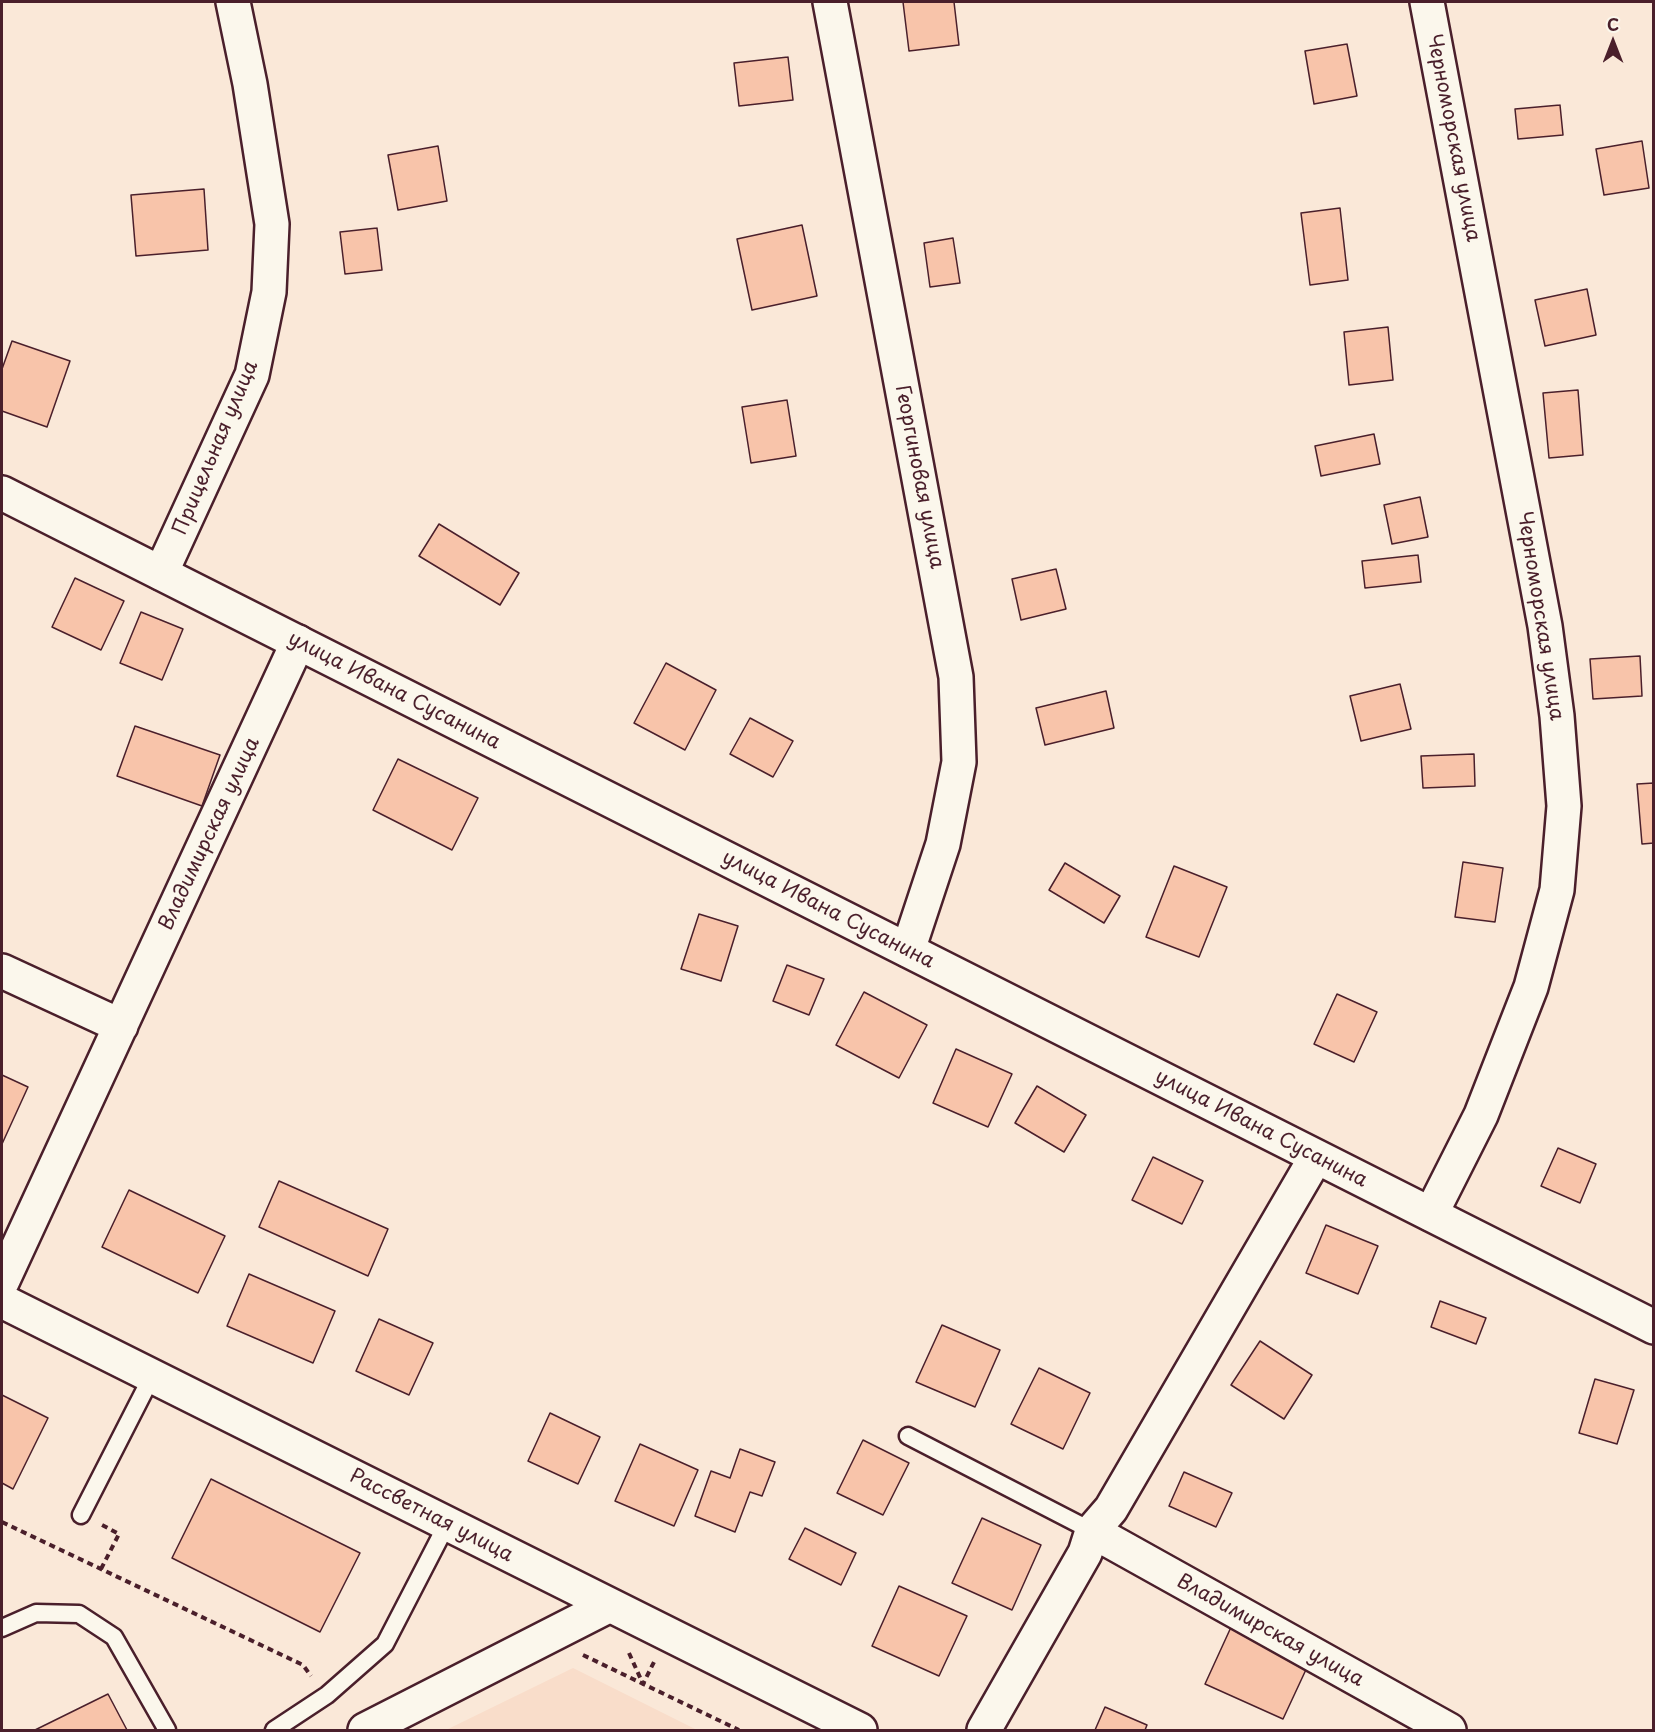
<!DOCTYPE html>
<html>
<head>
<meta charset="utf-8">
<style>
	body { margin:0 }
	#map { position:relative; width:1655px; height:1732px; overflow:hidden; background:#fae8d8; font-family:"Playpen Sans",sans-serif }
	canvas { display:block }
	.frame { position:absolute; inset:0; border:3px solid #4a1f2b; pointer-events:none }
	.north { position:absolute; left:1583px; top:12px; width:60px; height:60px; -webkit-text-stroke:4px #fbf7ec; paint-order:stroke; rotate:0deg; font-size:16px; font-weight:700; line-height:24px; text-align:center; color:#4a1f2b }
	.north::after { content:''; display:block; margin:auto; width:21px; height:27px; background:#4a1f2b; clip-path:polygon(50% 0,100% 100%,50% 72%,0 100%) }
</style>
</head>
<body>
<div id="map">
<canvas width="1655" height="1732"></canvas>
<div class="frame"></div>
<div class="north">С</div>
</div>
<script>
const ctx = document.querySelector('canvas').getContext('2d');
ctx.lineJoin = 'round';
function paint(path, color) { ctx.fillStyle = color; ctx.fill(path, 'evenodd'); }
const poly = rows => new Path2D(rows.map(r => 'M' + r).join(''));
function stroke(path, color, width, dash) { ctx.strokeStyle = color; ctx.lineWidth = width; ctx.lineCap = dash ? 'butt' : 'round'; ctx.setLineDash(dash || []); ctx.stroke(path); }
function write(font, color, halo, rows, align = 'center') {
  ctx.font = font + ' "Playpen Sans",sans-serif'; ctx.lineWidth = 5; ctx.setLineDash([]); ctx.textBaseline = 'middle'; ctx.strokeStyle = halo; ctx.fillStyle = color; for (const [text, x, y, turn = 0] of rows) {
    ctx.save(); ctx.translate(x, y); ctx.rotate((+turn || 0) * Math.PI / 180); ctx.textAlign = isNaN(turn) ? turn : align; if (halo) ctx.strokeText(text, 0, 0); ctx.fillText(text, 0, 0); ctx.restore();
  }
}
paint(poly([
	[573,1668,697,1730,446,1730]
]), '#f9ddca');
const building = poly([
	[903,2,954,2,959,45,909,51,903,2],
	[1347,44,1357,96,1314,104,1305,51,1347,44],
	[788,57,793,100,739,106,734,63,788,57],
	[1560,105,1563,135,1518,139,1515,109,1560,105],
	[1642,141,1649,188,1604,195,1596,149,1642,141],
	[438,146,447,201,398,210,388,155,438,146],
	[204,189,208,250,136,256,131,195,204,189],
	[1340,208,1348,280,1310,285,1301,213,1340,208],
	[802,225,817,296,752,310,737,239,802,225],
	[377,228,382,270,345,274,340,232,377,228],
	[953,238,960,283,930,287,924,243,953,238],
	[1587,289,1596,335,1545,346,1535,300,1587,289],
	[1388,327,1393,380,1349,385,1344,332,1388,327],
	[12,341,70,361,47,427,2,411,2,369,12,341],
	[1578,390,1583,455,1549,458,1543,393,1578,390],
	[787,400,796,456,751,463,742,407,787,400],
	[1374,434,1380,464,1321,476,1315,446,1374,434],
	[1420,497,1428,537,1392,544,1384,505,1420,497],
	[439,524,519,573,500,605,419,556,439,524],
	[1418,555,1421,582,1365,588,1362,561,1418,555],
	[1056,569,1066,609,1021,620,1012,579,1056,569],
	[75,578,124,601,101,650,52,627,75,578],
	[141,612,183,629,162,680,120,663,141,612],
	[1640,656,1642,696,1593,699,1590,659,1640,656],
	[666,663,716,690,685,750,634,723,666,663],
	[1400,684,1411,729,1361,741,1350,696,1400,684],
	[1106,691,1114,728,1045,745,1036,708,1106,691],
	[750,718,793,741,773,777,730,754,750,718],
	[135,726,220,755,202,806,117,776,135,726],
	[1474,754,1475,786,1423,788,1421,756,1474,754],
	[398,759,478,798,452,850,373,810,398,759],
	[1654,783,1654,843,1642,844,1637,784,1654,783],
	[1463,862,1503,868,1495,922,1455,917,1463,862],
	[1065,863,1120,896,1104,923,1049,890,1065,863],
	[1174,866,1227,887,1199,957,1146,937,1174,866],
	[699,914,738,926,721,981,681,969,699,914],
	[787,965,824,979,809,1015,773,1001,787,965],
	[864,992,927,1025,899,1078,836,1045,864,992],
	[1337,994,1377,1012,1354,1062,1314,1044,1337,994],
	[956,1049,1012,1074,988,1127,933,1103,956,1049],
	[2,1075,28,1087,2,1144,2,1075],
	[1037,1086,1086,1115,1064,1152,1015,1123,1037,1086],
	[1558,1148,1596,1164,1580,1203,1541,1186,1558,1148],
	[1153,1157,1203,1181,1182,1224,1132,1200,1153,1157],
	[279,1181,388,1229,368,1276,259,1227,279,1181],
	[129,1190,225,1236,198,1293,102,1247,129,1190],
	[1326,1225,1378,1246,1358,1294,1306,1273,1326,1225],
	[249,1274,335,1311,313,1363,227,1326,249,1274],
	[1440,1301,1486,1318,1476,1344,1431,1327,1440,1301],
	[379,1319,433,1343,409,1395,356,1371,379,1319],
	[942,1325,1000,1350,975,1407,916,1382,942,1325],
	[1260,1341,1312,1375,1284,1419,1231,1385,1260,1341],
	[1039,1368,1090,1393,1063,1449,1011,1424,1039,1368],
	[1595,1379,1634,1390,1617,1444,1579,1433,1595,1379],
	[2,1395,48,1418,13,1489,2,1483,2,1395],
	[550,1413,600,1437,578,1484,528,1461,550,1413],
	[863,1440,909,1463,883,1515,837,1493,863,1440],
	[640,1444,698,1470,674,1526,615,1501,640,1444],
	[740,1449,775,1462,762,1496,750,1492,735,1532,695,1516,711,1471,730,1478,740,1449],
	[1184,1472,1232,1493,1216,1527,1169,1506,1184,1472],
	[211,1479,360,1553,320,1632,172,1558,211,1479],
	[982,1518,1041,1545,1012,1610,952,1583,982,1518],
	[805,1528,856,1553,841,1585,789,1559,805,1528],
	[899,1586,967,1616,939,1676,872,1646,899,1586],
	[1232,1625,1310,1661,1283,1719,1205,1684,1232,1625],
	[108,1694,127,1730,35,1730,108,1694],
	[1105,1707,1147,1725,1145,1730,1095,1730,1105,1707]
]);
paint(building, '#f8c4aa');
stroke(building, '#4a1f2b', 1.5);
const service = poly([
	[908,1436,1092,1531],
	[81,1515,152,1376],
	[2,1628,36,1613,79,1614,114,1637,167,1730],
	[274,1730,327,1695,385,1644,447,1524]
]);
const minor = poly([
	[830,2,956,677,959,762,943,844,908,950],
	[1427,2,1545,626,1557,716,1564,806,1557,890,1531,987,1481,1115,1431,1214],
	[161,573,252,375,269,292,272,224,250,84,233,2],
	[2,971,121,1026],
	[2,1282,298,642],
	[2,1301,860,1730],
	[1092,1531,1449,1730],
	[365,1730,608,1606],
	[984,1730,1085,1553,1092,1531,1111,1509,1316,1157]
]);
const tertiary = poly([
	[2,493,1654,1327]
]);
stroke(service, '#4a1f2b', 21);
stroke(minor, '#4a1f2b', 38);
stroke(tertiary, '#4a1f2b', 38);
stroke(poly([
	[2,1522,303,1665,311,1676],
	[101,1569,119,1534,102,1525],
	[629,1653,643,1684,654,1662],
	[583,1655,739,1730]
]), '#4a1f2b', 4, [6, 4.5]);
stroke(service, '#fbf7ec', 16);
stroke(minor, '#fbf7ec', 33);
stroke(tertiary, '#fbf7ec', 33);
write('20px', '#4a1f2b', '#fbf7ec', [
	["Черноморская улица",1453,138,79],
	["Прицельная улица",216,448,-67],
	["Георгиновая улица",919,477,79],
	["Черноморская улица",1540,616,81],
	["улица Ивана Сусанина",394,691,27],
	["Владимирская улица",210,834,-65],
	["улица Ивана Сусанина",828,910,27],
	["улица Ивана Сусанина",1261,1129,27],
	["Рассветная улица",431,1516,27],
	["Владимирская улица",1270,1631,29]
]);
</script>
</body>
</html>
